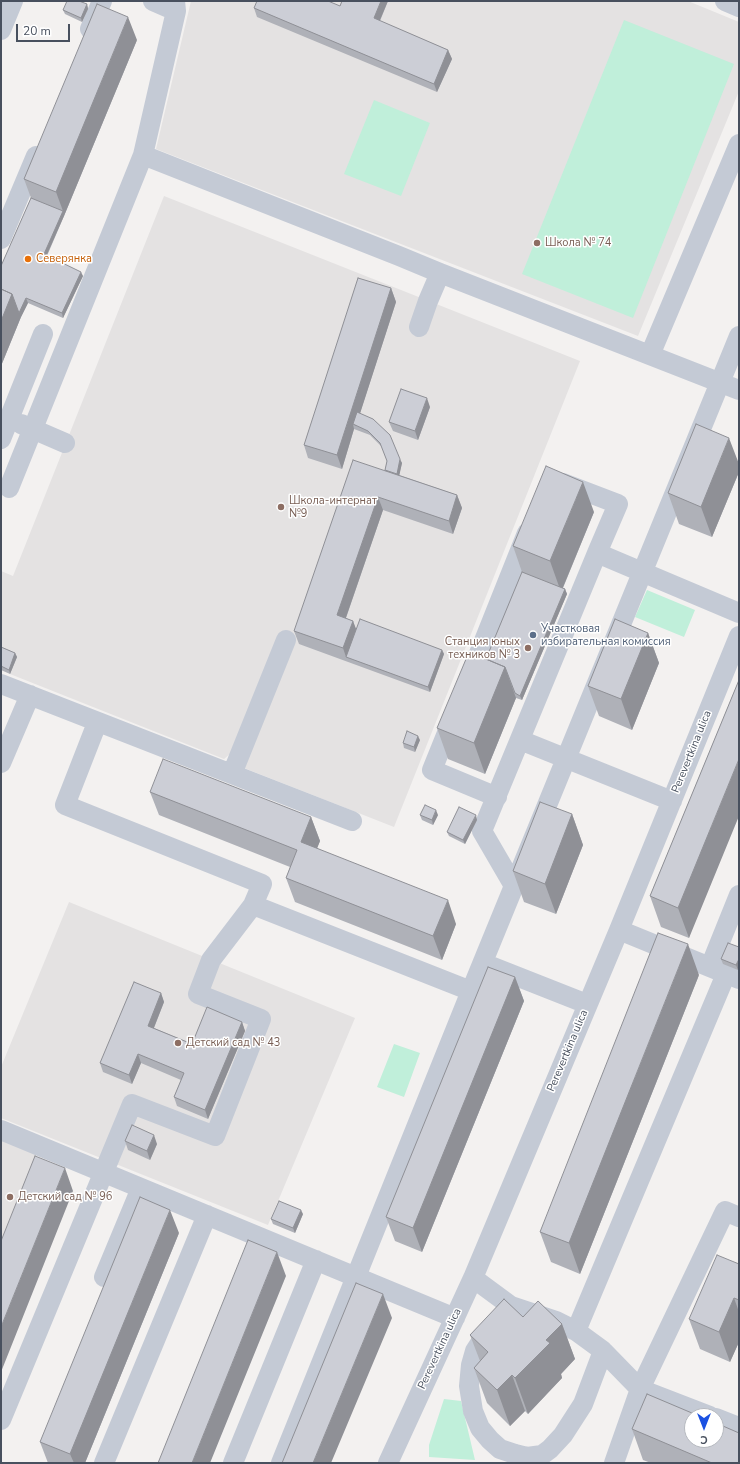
<!DOCTYPE html>
<html>
<head>
<meta charset="utf-8">
<style>
	body { margin:0 }
	#map { position:relative; width:740px; height:1464px; overflow:hidden; background:#f3f1f0; font-family:"Nunito Sans",sans-serif }
	canvas { display:block }
	.frame { position:absolute; inset:0; border:2px solid #48505e; pointer-events:none }
	.north { position:absolute; left:684px; top:1408px; width:40px; height:40px; box-sizing:border-box; background:#fff; border:1px solid #b6b9bf; border-radius:50%; rotate:180deg; font-size:11px; font-weight:700; line-height:16px; text-align:center; color:#48505e }
	.north::after { content:''; display:block; margin:auto; width:14px; height:18px; background:#1b51e2; clip-path:polygon(50% 0,100% 100%,50% 72%,0 100%) }
	.scale { position:absolute; left:16px; top:24px; width:54px; height:18px; box-sizing:border-box; border:2px solid #48505e; border-top:0; padding-left:5px; font-size:12px; line-height:14px; white-space:nowrap; color:#48505e; -webkit-text-stroke:3px #fff; paint-order:stroke }
</style>
</head>
<body>
<div id="map">
<canvas width="740" height="1464"></canvas>
<div class="frame"></div>
<div class="north">С</div>
<div class="scale">20 m</div>
</div>
<script>
const ctx = document.querySelector('canvas').getContext('2d');
ctx.lineJoin = 'round';
function paint(path, color) { ctx.fillStyle = color; ctx.fill(path, 'evenodd'); }
const poly = rows => new Path2D(rows.map(r => 'M' + r).join(''));
function stroke(path, color, width, dash) { ctx.strokeStyle = color; ctx.lineWidth = width; ctx.lineCap = dash ? 'butt' : 'round'; ctx.setLineDash(dash || []); ctx.stroke(path); }
function write(font, color, halo, rows, align = 'center') {
  ctx.font = font + ' "Nunito Sans",sans-serif'; ctx.lineWidth = 3; ctx.setLineDash([]); ctx.textBaseline = 'middle'; ctx.strokeStyle = halo; ctx.fillStyle = color; for (const [text, x, y, turn = 0] of rows) {
    ctx.save(); ctx.translate(x, y); ctx.rotate((+turn || 0) * Math.PI / 180); ctx.textAlign = isNaN(turn) ? turn : align; if (halo) ctx.strokeText(text, 0, 0); ctx.fillText(text, 0, 0); ctx.restore();
  }
}
paint(poly([
	[191,1,688,1,739,22,739,91,638,336,156,149],
	[164,196,580,361,394,827,244,768,230,754,224,759,10,674,1,651,1,571,13,576],
	[69,902,355,1018,268,1225,1,1118,1,1067],
	[1,1138,37,1153,1,1241]
]), '#e4e2e2');
paint(poly([
	[624,20,734,64,633,318,522,274],
	[374,100,430,123,401,196,344,174],
	[647,590,695,610,684,637,635,617],
	[394,1044,420,1053,404,1097,377,1087],
	[444,1399,461,1401,475,1460,429,1457,429,1445]
]), '#c0efda');
stroke(poly([
	[153,1,176,11],
	[175,1,176,11,143,155,399,256,440,273,739,390],
	[725,1,739,7],
	[90,29,102,1],
	[1,30,13,1],
	[1,239,36,156],
	[419,327,428,301,440,273],
	[650,355,739,144],
	[21,424,65,443],
	[1,439,43,334],
	[563,483,618,504,597,553],
	[9,488,143,155],
	[468,681,527,533],
	[1,684,352,821],
	[453,718,432,770,497,797],
	[97,723,65,805,262,884,253,905,471,991],
	[520,740,672,801],
	[1,763,30,695],
	[232,774,286,640],
	[514,886,482,831,597,553,739,613],
	[619,930,739,979],
	[483,963,587,1004],
	[710,967,739,895],
	[1,1130,455,1318],
	[104,1277,141,1188],
	[473,1278,511,1306,556,1321,576,1331,602,1350,640,1389,725,1211,739,1217],
	[491,1328,486,1334,475,1351,471,1365,469,1386,473,1411,480,1428,490,1440,500,1449,515,1454,527,1457,542,1455,550,1449,563,1435,583,1404,603,1351],
	[576,1331,726,974],
	[716,1418,739,1427],
	[1,1420,132,1104,215,1136,261,1019,198,994,211,960,253,905],
	[104,1463,207,1215],
	[233,1463,316,1260],
	[281,1463,471,991,739,336],
	[388,1463,473,1278,619,930,739,636],
	[614,1463,640,1389,710,1416]
]), '#c4cad5', 20);
paint(poly([
	[342,1,388,1,380,21,448,50,452,59,437,92,257,17,254,8,340,6],
	[87,4,88,9,82,22,65,14,63,10],
	[137,40,64,216,47,256,83,276,63,318,28,303,21,317,1,366,1,266,31,198,24,179],
	[391,288,396,302,360,413,402,463,399,475,457,495,462,508,453,534,383,510,346,618,353,621,356,630,442,650,444,654,430,692,299,644,294,631,385,470,387,461,382,447,370,435,354,429,342,469,308,458,304,445],
	[430,407,418,440,393,431,389,422],
	[739,464,739,472,712,537,679,524,668,493],
	[594,512,563,588,565,589,567,594,522,700,516,698,485,774,448,759,437,728,486,659,522,572,513,546],
	[648,633,659,663,632,730,599,716,588,686],
	[1,647,15,653,17,657,10,674,1,670],
	[739,680,689,938,661,927,650,896],
	[420,740,415,752,404,748,403,743],
	[150,792,311,817,320,841,317,848,456,924,442,960,295,902,286,878,290,867,159,815],
	[572,814,583,845,556,914,524,902,513,871],
	[420,815,438,815,433,825,422,820],
	[477,820,465,844,449,836,447,832],
	[739,947,739,967,738,970,723,964,721,959],
	[699,975,580,1274,551,1262,540,1232],
	[515,977,524,1001,422,1252,395,1241,386,1217],
	[161,993,164,1002,154,1028,192,1044,242,1022,245,1031,208,1119,177,1106,174,1097,181,1080,141,1063,132,1084,103,1072,100,1063],
	[125,1141,157,1144,150,1160,128,1150],
	[303,1214,295,1233,273,1224,271,1219],
	[179,1233,85,1463,48,1463,40,1442],
	[739,1264,739,1342,730,1362,700,1349,689,1319],
	[523,1317,562,1324,575,1359,561,1374,562,1378,528,1414,525,1411,510,1426,487,1403,474,1368,480,1361,470,1335],
	[632,1429,739,1463,651,1463,643,1460]
]), '#afb1b8');
paint(poly([
	[381,1,388,1,377,27,374,18],
	[87,4,88,9,82,22,81,18],
	[128,17,137,40,64,216,45,259,44,254,63,211,56,192],
	[448,50,452,59,437,92,434,84],
	[81,272,83,276,63,318,62,313],
	[391,288,396,302,356,426,353,424,354,429,342,469,337,455],
	[12,294,26,298,28,303,21,317,1,366,1,321],
	[427,398,430,407,418,440,415,431],
	[729,438,739,464,739,472,712,537,701,507],
	[400,459,402,463,397,486,395,482],
	[583,482,594,512,561,592,550,561],
	[457,495,462,508,453,534,449,521],
	[378,497,383,510,342,629,337,615],
	[565,589,567,594,522,700,520,696],
	[353,621,358,634,346,657,343,648],
	[648,633,659,663,632,730,621,699],
	[442,650,444,654,430,692,428,687],
	[15,653,17,657,10,674,9,670],
	[505,667,516,698,485,774,474,743],
	[418,736,420,740,415,752,414,747],
	[739,759,739,816,689,938,678,908],
	[436,810,438,815,433,825,432,820],
	[572,814,583,845,556,914,545,884],
	[476,815,477,820,465,844,463,840],
	[311,817,320,841,310,866,301,842],
	[448,900,456,924,442,960,433,936],
	[688,944,699,975,580,1274,569,1243],
	[739,959,739,967,738,970,736,965],
	[515,977,524,1001,422,1252,413,1228],
	[161,993,164,1002,151,1035,148,1026],
	[242,1022,245,1031,208,1119,205,1110],
	[138,1054,141,1063,132,1084,129,1075],
	[154,1135,157,1144,150,1160,147,1151],
	[65,1168,73,1191,1,1372,1,1327],
	[170,1210,179,1233,85,1463,74,1463,70,1454],
	[301,1210,303,1214,295,1233,293,1228],
	[277,1252,286,1276,210,1463,192,1463],
	[383,1294,392,1318,331,1463,313,1463],
	[734,1298,739,1312,739,1342,730,1362,719,1332],
	[562,1324,575,1359,561,1374,562,1378,528,1414,515,1378,546,1340],
	[512,1375,525,1411,510,1426,497,1390]
]), '#8f9096');
const building = poly([
	[67,1,79,1,87,4,81,18,63,10,67,1],
	[257,1,328,1,340,6,342,1,381,1,374,18,448,50,434,84,254,8,257,1],
	[97,4,128,17,56,192,24,179,97,4],
	[31,198,63,211,44,254,81,272,62,313,26,298,19,313,12,294,1,289,1,266,31,198],
	[358,278,391,288,337,455,304,445,358,278],
	[1,289,12,294,1,321,1,289],
	[401,389,427,398,415,431,389,422,401,389],
	[357,412,373,419,390,435,400,459,397,474,385,470,387,461,380,443,368,431,353,424,357,412],
	[696,424,729,438,701,507,668,493,696,424],
	[353,460,457,495,449,521,378,497,337,615,353,621,343,648,294,631,353,460],
	[546,466,583,482,550,561,513,546,546,466],
	[522,572,565,589,520,696,515,693,505,667,486,659,522,572],
	[360,619,442,650,428,687,346,657,360,619],
	[615,619,648,633,621,699,588,686,615,619],
	[1,647,15,653,9,670,1,666,1,647],
	[469,652,505,667,474,743,437,728,469,652],
	[739,680,739,759,678,908,650,896,739,680],
	[407,731,418,736,414,747,403,743,407,731],
	[163,759,311,817,301,842,448,900,433,936,286,878,297,850,150,792,163,759],
	[540,802,572,814,545,884,513,871,540,802],
	[425,805,436,810,432,820,420,815,425,805],
	[459,807,476,815,463,840,447,832,459,807],
	[658,933,688,944,569,1243,540,1232,658,933],
	[728,943,739,947,739,959,736,965,721,959,728,943],
	[488,967,515,977,413,1228,386,1217,488,967],
	[134,982,161,993,148,1026,192,1044,207,1007,242,1022,205,1110,174,1097,184,1073,138,1054,129,1075,100,1063,134,982],
	[132,1125,154,1135,147,1151,125,1141,132,1125],
	[35,1156,65,1168,1,1327,1,1241,35,1156],
	[140,1197,170,1210,70,1454,40,1442,140,1197],
	[279,1201,301,1210,293,1228,271,1219,279,1201],
	[248,1240,277,1252,192,1463,158,1463,248,1240],
	[717,1255,739,1264,739,1300,734,1298,719,1332,689,1319,717,1255],
	[356,1283,383,1294,313,1463,282,1463,356,1283],
	[504,1299,523,1317,538,1301,562,1324,546,1340,550,1343,515,1378,512,1375,497,1390,474,1368,488,1352,470,1335,504,1299],
	[647,1394,699,1416,692,1416,692,1440,716,1440,716,1423,739,1433,739,1463,712,1463,632,1429,647,1394]
]);
paint(building, '#ccced6');
stroke(building, '#8f9096', 1);
for (const [x, y, r, color] of [
	[537,243,4,"#8d6e63"],
	[28,259,4,"#e8710a"],
	[281,507,4,"#8d6e63"],
	[533,635,4,"#5c6f8a"],
	[528,648,4,"#8d6e63"],
	[178,1043,4,"#8d6e63"],
	[10,1197,4,"#8d6e63"]
]) { const dot = new Path2D(); dot.arc(x, y, r, 0, 2 * Math.PI); ctx.fillStyle = color; ctx.fill(dot); stroke(dot, '#fff', 1.5); }
write('11px', '#785e54', '#fff', [
	["Школа № 74",545,243],
	["Школа-интернат",289,501],
	["№9",289,514],
	["Станция юных",520,642,"right"],
	["техников № 3",520,655,"right"],
	["Детский сад № 43",186,1043],
	["Детский сад № 96",18,1197]
], 'left');
write('11px', '#c56008', '#fff', [
	["Северянка",36,259]
], 'left');
write('11px', '#4e5e75', '#fff', [
	["Участковая",541,629],
	["избирательная комиссия",541,642]
], 'left');
write('11px', '#48505e', '#fff', [
	["Perevertkina ulica",692,752,-68],
	["Perevertkina ulica",568,1051,-67],
	["Perevertkina ulica",440,1349,-65]
]);
</script>
</body>
</html>
